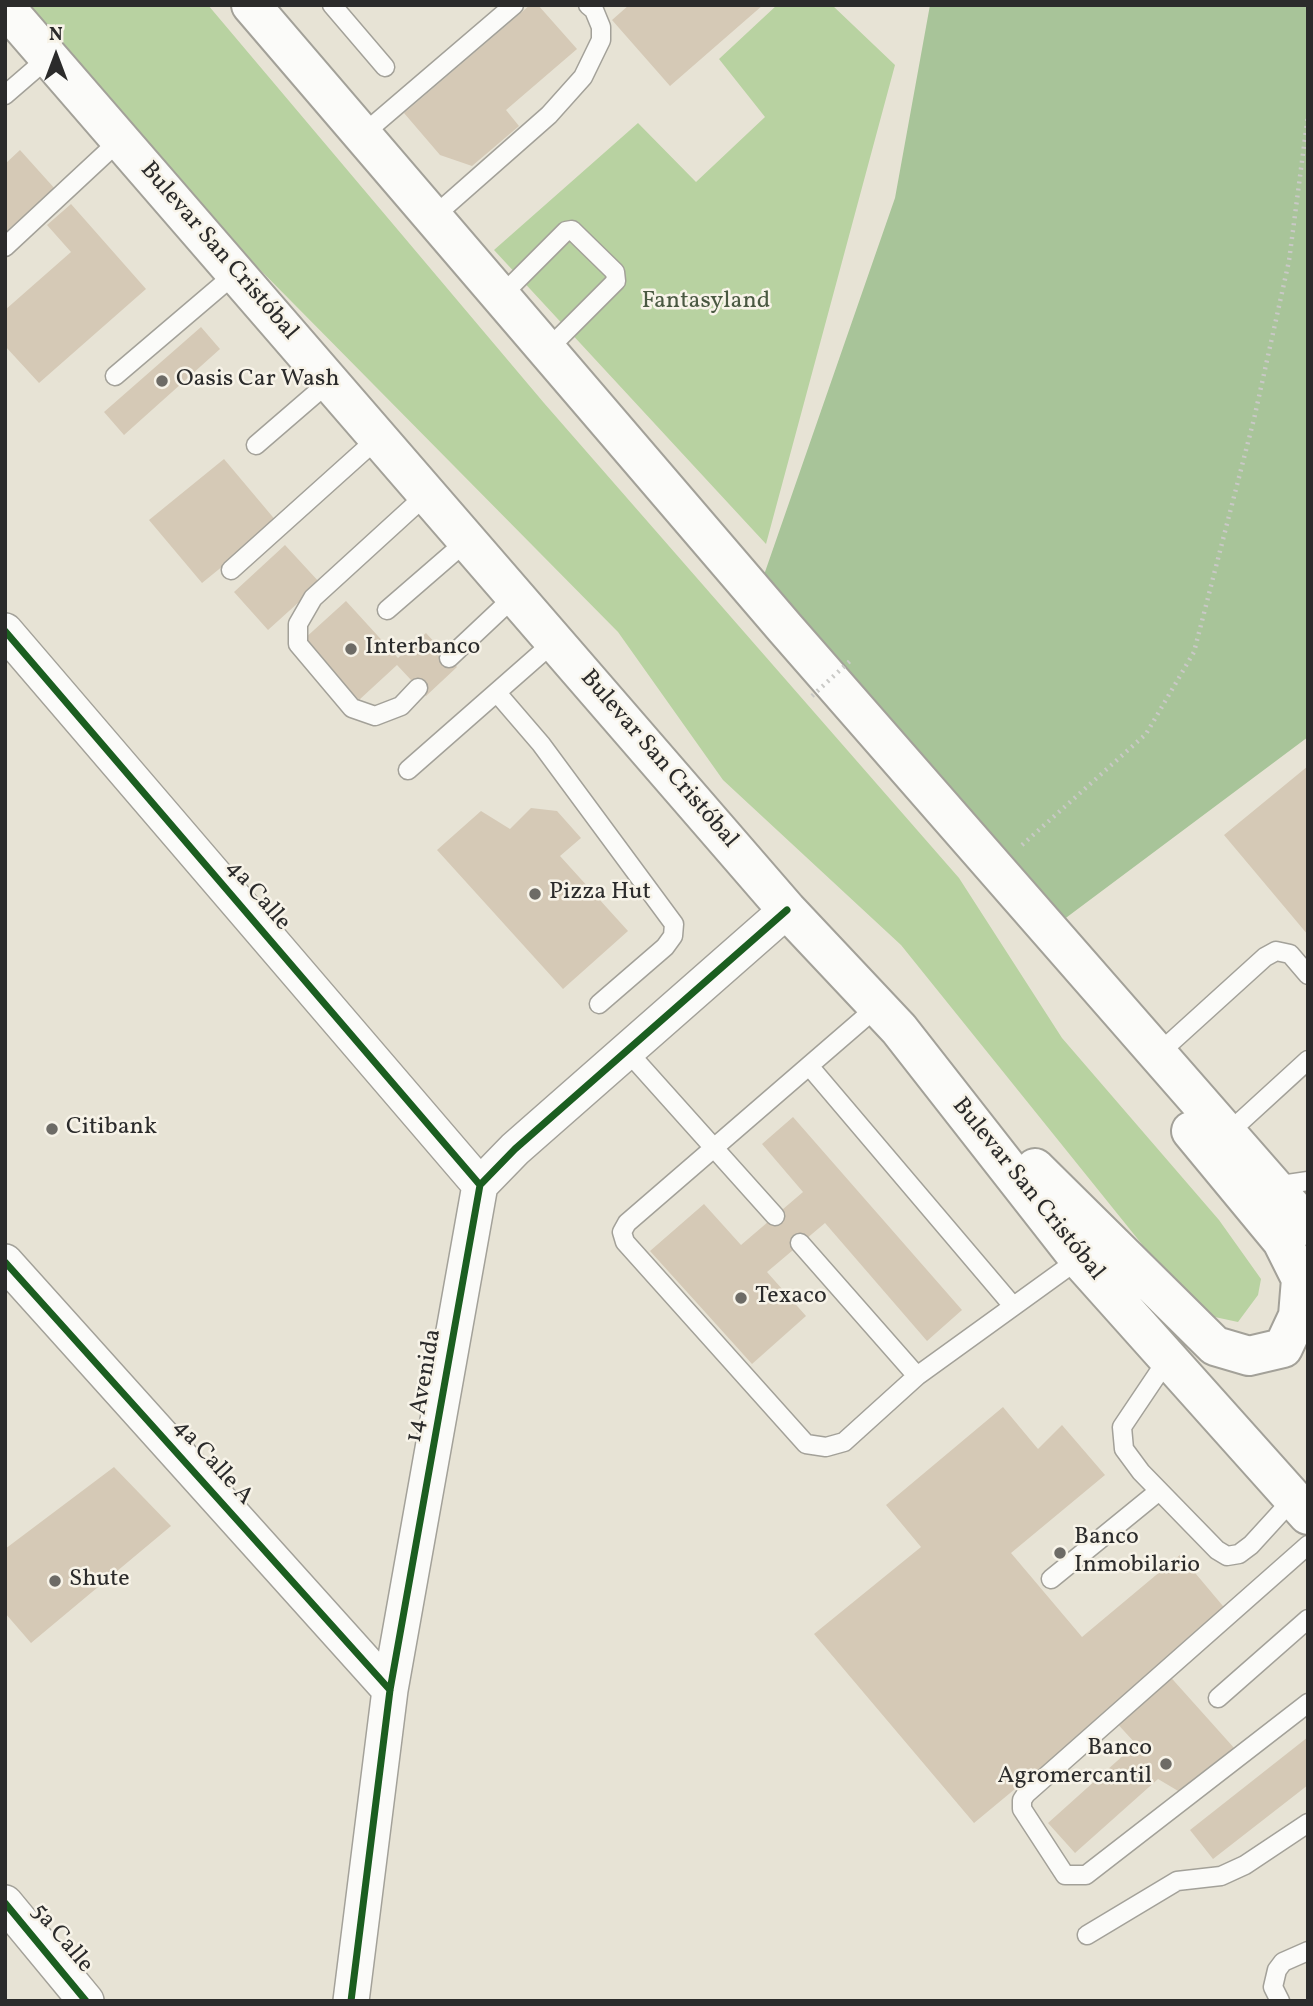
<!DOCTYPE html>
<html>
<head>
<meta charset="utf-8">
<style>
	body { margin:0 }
	#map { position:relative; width:1313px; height:2006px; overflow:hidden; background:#e7e3d5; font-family:Vollkorn,serif }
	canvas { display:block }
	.frame { position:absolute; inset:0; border:7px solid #2b2b2b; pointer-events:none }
	.north { position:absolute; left:21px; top:21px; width:70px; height:70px; -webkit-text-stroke:5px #f7f3e8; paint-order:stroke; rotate:0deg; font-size:19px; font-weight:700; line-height:28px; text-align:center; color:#2b2b2b }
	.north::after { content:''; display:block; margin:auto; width:24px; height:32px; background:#2b2b2b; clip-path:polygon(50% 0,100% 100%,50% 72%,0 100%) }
</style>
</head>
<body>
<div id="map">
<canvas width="1313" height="2006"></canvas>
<div class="frame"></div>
<div class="north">N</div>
</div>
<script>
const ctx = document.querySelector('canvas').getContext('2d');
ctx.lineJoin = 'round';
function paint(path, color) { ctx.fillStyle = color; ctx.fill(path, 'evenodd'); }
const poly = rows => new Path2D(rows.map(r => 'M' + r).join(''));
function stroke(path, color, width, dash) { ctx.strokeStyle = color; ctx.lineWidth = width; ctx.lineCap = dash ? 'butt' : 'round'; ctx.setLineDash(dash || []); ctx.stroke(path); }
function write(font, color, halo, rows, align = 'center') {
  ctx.font = font + ' Vollkorn,serif'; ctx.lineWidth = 5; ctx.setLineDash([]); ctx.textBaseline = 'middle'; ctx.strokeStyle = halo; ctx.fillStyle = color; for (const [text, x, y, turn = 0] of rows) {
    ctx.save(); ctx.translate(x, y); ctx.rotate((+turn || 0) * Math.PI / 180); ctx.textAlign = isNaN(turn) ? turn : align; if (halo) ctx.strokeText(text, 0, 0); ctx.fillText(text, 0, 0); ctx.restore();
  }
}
paint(poly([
	[20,5,208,5,544,403,959,878,1062,1038,1219,1220,1261,1279,1258,1295,1238,1322,1210,1316,1182,1294,901,945,723,780,618,632,128,136],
	[777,5,832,5,895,65,766,544,494,250,638,123,696,182,765,117,719,59]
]), '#b8d2a1');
paint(poly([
	[930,5,1308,5,1308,737,1051,929,757,595,895,198]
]), '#a8c499');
paint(poly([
	[530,5,538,5,577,49,506,110,519,126,472,166,440,155,404,113],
	[629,5,763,5,670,86,612,20],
	[20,150,56,190,5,236,5,164],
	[71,204,146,289,39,383,5,346,5,310,71,252,47,225],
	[201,327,220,349,124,435,104,412],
	[224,459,277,522,202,583,149,520],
	[285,545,320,583,268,630,234,592],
	[346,601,398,658,426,633,457,667,426,696,397,665,359,700,303,640],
	[1308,766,1308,935,1224,835],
	[531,808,557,811,581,838,560,856,628,931,563,989,437,850,481,811,510,829],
	[793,1117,962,1310,927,1341,825,1223,767,1272,806,1316,752,1364,650,1251,704,1204,741,1245,803,1192,762,1144],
	[1003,1407,1038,1449,1062,1425,1105,1475,1011,1553,1082,1637,1180,1555,1228,1612,974,1823,814,1634,921,1547,886,1505],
	[114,1467,171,1526,31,1643,5,1613,5,1549],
	[1166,1672,1235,1749,1185,1795,1158,1779,1075,1853,1048,1823,1136,1744,1113,1719],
	[1308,1737,1308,1785,1213,1859,1190,1830]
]), '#d5c9b6');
const service = poly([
	[332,5,385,67],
	[5,95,49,57],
	[362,135,514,5],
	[432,218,549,115,583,77,601,40,601,27,594,10,588,5],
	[5,247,120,140],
	[501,296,566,231,572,230,615,272,616,281,547,350],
	[115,376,236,273],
	[256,445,329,382],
	[231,570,378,438],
	[387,610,469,539],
	[449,658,516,595],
	[418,688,401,706,375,716,352,708,298,644,298,624,313,598,427,494],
	[498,694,541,744,674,924,673,936,665,947,599,1004],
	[408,770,555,641],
	[877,1007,627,1223,622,1232,625,1242,806,1444,826,1447,844,1442,917,1376,1079,1259],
	[628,1052,775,1216],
	[1158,1054,1265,957,1276,951,1290,954,1308,975],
	[810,1067,1013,1306],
	[1227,1134,1308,1060],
	[1274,1186,1308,1181],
	[800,1243,917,1376],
	[1167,1360,1122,1427,1124,1449,1141,1472,1217,1550,1227,1556,1239,1554,1251,1545,1293,1499],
	[1308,1545,1026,1794,1022,1800,1022,1809,1065,1875,1086,1875,1308,1703],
	[1051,1579,1159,1491],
	[1218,1698,1308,1619],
	[1087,1935,1177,1881,1221,1876,1245,1865,1308,1823],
	[1280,2001,1273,1987,1277,1970,1283,1962,1308,1951]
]);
const minor = poly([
	[5,631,480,1185],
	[5,1262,390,1690],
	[5,1903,86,2001],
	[351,2001,390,1690,480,1185,515,1149,787,910]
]);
const primary = poly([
	[251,5,785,628,1308,1226],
	[5,7,787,910,899,1029,1079,1259,1308,1515],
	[1035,1168,1215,1346,1249,1356,1283,1348,1298,1316,1301,1279,1282,1241,1191,1131]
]);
stroke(service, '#a3a199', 21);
stroke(minor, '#a3a199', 38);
stroke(primary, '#a3a199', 42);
stroke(poly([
	[1022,845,1146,734,1194,652,1254,419,1289,261,1308,115]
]), '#c9c9c6', 4.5, [2, 5]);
stroke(service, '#fbfbf9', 18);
stroke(minor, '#fbfbf9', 35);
stroke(primary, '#fbfbf9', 38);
stroke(poly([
	[812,696,851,660]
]), '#c9c9c6', 4.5, [2, 5]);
stroke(poly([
	[5,631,480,1185],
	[5,1262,390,1690],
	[5,1903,86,2001],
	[351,2001,390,1690,480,1185,515,1149,787,910]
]), '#1b5e20', 7);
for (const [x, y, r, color] of [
	[162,381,7,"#6d6b66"],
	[351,649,7,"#6d6b66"],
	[535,894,7,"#6d6b66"],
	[52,1129,7,"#6d6b66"],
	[741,1298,7,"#6d6b66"],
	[1060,1553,7,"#6d6b66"],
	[55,1581,7,"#6d6b66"],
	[1166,1764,7,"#6d6b66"]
]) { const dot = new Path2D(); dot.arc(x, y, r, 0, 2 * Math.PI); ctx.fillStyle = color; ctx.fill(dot); stroke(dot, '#f7f3e8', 2.5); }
write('24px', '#2b2b2b', '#f7f3e8', [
	["Bulevar San Cristóbal",218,252,49],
	["Bulevar San Cristóbal",658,760,49],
	["4a Calle",257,896,49],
	["Bulevar San Cristóbal",1027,1190,51],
	["14 Avenida",425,1386,-80],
	["4a Calle A",212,1463,48],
	["5a Calle",61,1939,50]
]);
write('24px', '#4a5942', '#f7f3e8', [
	["Fantasyland",706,303]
]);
write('24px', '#2b2b2b', '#f7f3e8', [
	["Oasis Car Wash",176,381],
	["Interbanco",365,649],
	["Pizza Hut",549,894],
	["Citibank",66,1129],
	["Texaco",755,1298],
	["Banco",1074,1539],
	["Inmobilario",1074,1567],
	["Shute",69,1581],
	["Banco",1152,1750,"right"],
	["Agromercantil",1152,1778,"right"]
], 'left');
</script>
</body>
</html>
